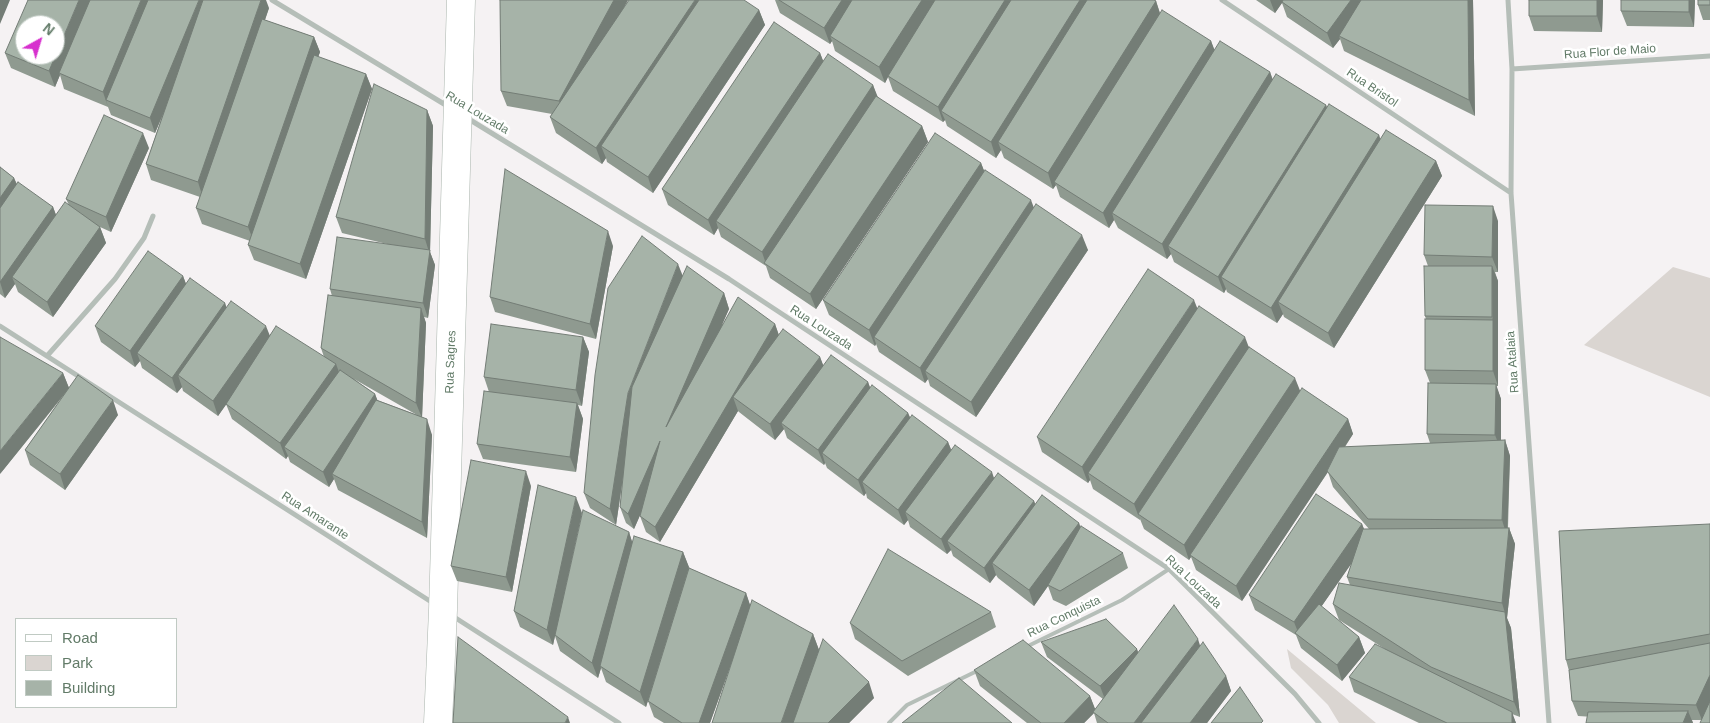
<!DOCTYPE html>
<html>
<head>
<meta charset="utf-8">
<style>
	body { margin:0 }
	#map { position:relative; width:1710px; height:723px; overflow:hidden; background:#f5f2f3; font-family:Helvetica,sans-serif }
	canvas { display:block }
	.legend { position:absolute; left:15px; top:618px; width:162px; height:90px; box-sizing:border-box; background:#fff; border:1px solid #c0cac3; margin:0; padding:6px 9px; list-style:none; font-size:15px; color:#627b68 }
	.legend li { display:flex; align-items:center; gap:10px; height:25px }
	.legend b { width:25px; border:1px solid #c0cac3 }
	.north { position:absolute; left:15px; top:15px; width:50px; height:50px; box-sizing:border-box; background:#fff; border:1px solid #c0cac3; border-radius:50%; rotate:39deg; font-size:14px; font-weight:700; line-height:20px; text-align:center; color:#627b68 }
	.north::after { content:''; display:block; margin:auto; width:18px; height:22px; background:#d730ce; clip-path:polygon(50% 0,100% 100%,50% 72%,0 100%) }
</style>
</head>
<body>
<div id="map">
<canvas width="1710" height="723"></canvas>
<ul class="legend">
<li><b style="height:6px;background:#fff"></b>Road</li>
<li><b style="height:14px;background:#dad5d1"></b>Park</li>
<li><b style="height:14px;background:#a6b3a8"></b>Building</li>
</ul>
<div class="north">N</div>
</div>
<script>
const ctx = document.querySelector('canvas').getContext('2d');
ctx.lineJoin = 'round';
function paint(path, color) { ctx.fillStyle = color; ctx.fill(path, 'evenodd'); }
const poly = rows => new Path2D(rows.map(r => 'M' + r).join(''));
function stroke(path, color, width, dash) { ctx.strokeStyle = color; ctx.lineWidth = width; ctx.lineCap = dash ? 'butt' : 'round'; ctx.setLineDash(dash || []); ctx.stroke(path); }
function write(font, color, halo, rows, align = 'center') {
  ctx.font = font + ' Helvetica,sans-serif'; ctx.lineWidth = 5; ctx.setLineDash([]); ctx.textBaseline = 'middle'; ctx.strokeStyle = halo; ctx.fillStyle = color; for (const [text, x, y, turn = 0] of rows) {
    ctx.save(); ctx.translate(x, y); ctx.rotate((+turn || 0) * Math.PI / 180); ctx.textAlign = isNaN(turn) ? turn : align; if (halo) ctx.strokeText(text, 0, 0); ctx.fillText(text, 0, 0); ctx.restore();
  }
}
paint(poly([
	[1673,267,1710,278,1710,397,1584,345],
	[1287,649,1376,723,1339,723,1328,705,1291,668]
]), '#dad5d1');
const secondary = poly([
	[438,723,443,610,461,0]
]);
stroke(secondary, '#aab5ad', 29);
stroke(poly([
	[1026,647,1122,600,1169,569],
	[889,723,907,705,977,671]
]), '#b5beb8', 4);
stroke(poly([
	[272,0,449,107],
	[1222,0,1511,193],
	[1508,0,1512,69,1511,193,1549,723],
	[1512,69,1710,56],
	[467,118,729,279,1169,569,1295,694,1319,723],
	[0,326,433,603],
	[47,356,115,279,144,238,153,216],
	[451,615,619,723]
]), '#b5beb8', 5);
stroke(secondary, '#fff', 28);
paint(poly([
	[500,0,628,0,624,7,759,10,765,25,653,193,607,162,606,158,602,164,556,133,550,117,552,114,507,106,501,91],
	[775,0,1154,0,1156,1,1160,13,1211,41,1214,50,1270,72,1273,80,1326,105,1327,108,1379,135,1380,139,1436,161,1442,176,1334,348,1284,317,1283,314,1277,323,1227,292,1226,289,1224,293,1174,262,1171,254,1167,259,1118,228,1114,220,1109,228,1060,197,1056,185,1053,189,1004,158,1001,150,996,158,947,126,945,120,943,122,893,91,888,77,885,83,835,51,832,41,830,44,780,13],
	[1256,0,1473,0,1475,116,1344,51,1340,39,1333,48,1287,17,1282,3,1275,13],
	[1529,0,1603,0,1602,32,1534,31,1529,16],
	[1695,0,1694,27,1627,26,1621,11],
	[1710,0,1710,20,1703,20,1698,5],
	[269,8,265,20,314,37,320,52,318,57,366,74,372,89,306,279,254,260,248,245,250,241,202,224,196,208,200,197,151,180,146,164,162,117,155,133,111,115,108,107,64,89,60,75,55,87,11,68,5,53],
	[820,53,823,61,873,85,877,97,922,126,928,142,816,309,770,278,766,266,721,237,718,228,714,235,668,205,662,189],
	[427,110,433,126,430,252,435,265,428,318,424,317,426,323,422,417,432,435,427,538,338,490,334,479,329,487,290,462,288,456,286,459,232,419,226,404,218,416,183,391,182,387,177,393,142,368,140,361,135,367,101,342,95,326,183,276,186,284,225,303,226,307,270,336,324,357,321,348,332,296,330,289,387,244,342,233,336,217],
	[354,379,417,415,377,400,375,394],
	[149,148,111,232,100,227,106,243,53,317,18,292,15,284,5,298,0,294,0,167,14,178,17,184,53,207,56,215,69,205,66,199],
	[981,163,984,171,1034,208,1088,250,976,417,930,386,928,379,925,383,879,352,876,344,875,346,829,315,823,300],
	[1498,221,1498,272,1495,272,1498,281,1498,386,1496,386,1501,399,1501,440,1505,440,1510,456,1508,528,1509,528,1515,544,1507,618,1511,628,1520,717,1512,714,1516,723,1419,723,1354,692,1349,677,1385,649,1339,620,1333,604,1350,585,1347,577,1352,562,1321,607,1359,637,1365,653,1342,681,1301,648,1296,635,1255,610,1249,595,1362,524,1364,529,1369,529,1333,487,1328,472,1242,601,1196,570,1191,557,1189,560,1144,529,1140,519,1140,520,1093,489,1090,480,1088,483,1042,452,1037,437,1198,309,1249,347,1300,391,1348,419,1353,434,1345,447,1430,443,1427,434,1430,383,1425,370,1426,319,1425,316,1428,266,1424,255],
	[613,246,596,339,495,312,490,297],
	[683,275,724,293,729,309,722,324,775,324,779,335,820,357,823,366,868,382,870,388,908,413,910,417,948,442,951,449,994,478,1034,501,1035,504,1079,523,1080,527,1123,553,1128,568,1066,606,1053,600,1048,586,1034,606,998,578,996,575,990,583,953,556,951,550,947,554,910,527,908,520,904,525,867,498,866,493,864,496,827,468,825,463,824,465,787,438,784,429,775,440,739,412,738,411,660,542,646,532,640,516,641,513,634,529,626,523,620,507,624,472,616,525,590,508,584,493],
	[583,337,589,352,582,406,578,405,583,419,576,472,483,459,477,444,489,392,484,377],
	[63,373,69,388,118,415,65,490,30,465,25,450,64,395,0,474],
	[531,486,512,592,457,581,451,566],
	[582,513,565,591,629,532,632,542,683,552,689,568,746,593,750,605,813,634,819,650,874,698,849,723,793,723,732,662,710,723,664,723,654,717,648,701,687,575,646,707,606,682,601,668,598,678,560,651,555,636,553,645,520,627,514,611],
	[1710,524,1710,723,1701,720,1692,720,1693,723,1578,716,1572,701,1569,671,1566,660],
	[991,612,996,627,908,676,855,639,850,623],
	[1041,642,1137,649,1138,653,1200,646,1226,676,1231,691,1207,723,1097,723,1094,713,1084,723,1027,723,980,686,974,670,1090,696,1095,710,1103,699,1047,657]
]), '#8f9a90');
paint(poly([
	[0,0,10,0,0,24],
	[79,0,91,0,59,73,60,75,55,87,49,71],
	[141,0,153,0,106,100,108,107,103,92],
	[199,0,211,0,155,133,150,118],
	[261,0,266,0,269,8,203,198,198,182],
	[614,0,628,0,564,116,559,101],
	[695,0,711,0,601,146,606,158,602,164,596,148],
	[842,0,857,0,830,36,832,41,830,44,824,28],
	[922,0,937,0,888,76,888,77,885,83,879,67],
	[1005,0,1020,0,941,111,945,120,943,122,938,107],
	[1080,0,1095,0,998,142,1001,150,996,158,991,142],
	[1270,0,1284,0,1275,13],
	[1351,0,1367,0,1339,36,1340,39,1333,48,1327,33],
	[1468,0,1473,0,1475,116,1469,100],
	[1597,0,1603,0,1602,32,1597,16],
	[1689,0,1695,0,1694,27,1689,12],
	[1156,1,1161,17,1054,182,1056,185,1053,189,1048,173],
	[759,10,765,25,653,193,648,177],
	[314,37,320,52,254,242,248,227],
	[1211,41,1217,56,1112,213,1114,220,1109,228,1103,213],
	[820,53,826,68,716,221,718,228,714,235,708,220],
	[1270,72,1275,87,1168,246,1171,254,1167,259,1162,244],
	[366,74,372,89,306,279,300,264],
	[873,85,879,100,766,264,762,252],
	[1326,105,1332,120,1221,277,1226,289,1224,293,1218,277],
	[427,110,433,126,430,252,435,265,428,318,423,303,429,252,425,239],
	[922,126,928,142,816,309,810,294],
	[143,133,149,148,111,232,106,217],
	[1379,135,1384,151,1278,302,1283,314,1277,323,1271,308],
	[1436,161,1442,176,1334,348,1328,333],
	[981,163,987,178,874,337,876,344,875,346,869,330],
	[14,178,20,193,0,222,0,198],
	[1031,200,1037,216,925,371,928,379,925,383,920,368],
	[1493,206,1498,221,1498,272,1492,257],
	[53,207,59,223,12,277,15,284,5,298,0,282],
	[100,227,106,243,53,317,47,302],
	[608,231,613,246,596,339,590,324],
	[1082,235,1088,250,976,417,971,402],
	[678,264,684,279,633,408,616,525,610,509,628,393],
	[1492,266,1498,281,1498,386,1493,371],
	[183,276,189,292,137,353,140,361,135,367,130,351],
	[724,293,729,309,671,443,666,427],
	[1194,300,1200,315,1088,473,1090,480,1088,483,1082,467],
	[225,303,230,318,178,375,182,387,177,393,172,378],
	[421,308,426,323,422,418,416,403],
	[775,324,780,339,733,397,738,411,660,542,655,527],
	[266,326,272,341,218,416,213,401],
	[583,337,589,352,582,406,576,390],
	[1245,337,1251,353,1138,514,1140,520,1134,504],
	[820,357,826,372,781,423,784,429,775,440,770,424],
	[336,364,342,380,284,447,288,456,286,459,280,443],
	[63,373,69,388,0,474,0,451],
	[1295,378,1301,393,1190,555,1191,557,1189,560,1184,545],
	[868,382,874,398,822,453,825,463,824,465,818,450],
	[1496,384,1501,399,1501,450,1495,435],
	[375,394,381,409,332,474,334,479,329,487,323,472],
	[113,400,118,415,65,490,60,474],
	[577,403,583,419,576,472,570,457],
	[908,413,914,428,862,482,866,493,864,496,858,480],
	[427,419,432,435,427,538,422,522],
	[1348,419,1353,434,1242,601,1236,586],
	[1505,440,1510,456,1507,536,1502,520],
	[660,441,666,456,634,529,628,514],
	[948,442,954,458,905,512,908,520,904,525,898,510],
	[526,471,531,486,512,592,506,577],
	[992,472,997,487,947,541,951,550,947,554,941,539],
	[576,497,582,513,553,645,547,630],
	[1034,501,1040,516,992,563,996,575,990,583,984,568],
	[1079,523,1084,538,1048,585,1048,586,1034,606,1029,590],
	[1362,524,1368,540,1300,637,1294,622],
	[1509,528,1515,544,1507,618,1511,628,1520,717,1514,702,1505,613,1502,603],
	[629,532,634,548,600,666,601,668,598,678,592,663],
	[683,552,689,567,646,707,640,692],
	[746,593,751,608,710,723,699,723],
	[813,634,819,650,793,723,781,723],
	[1359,637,1365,653,1342,681,1337,665],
	[1198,639,1203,655,1151,723,1134,723],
	[1137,649,1142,664,1106,702,1100,686],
	[1710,675,1710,703,1702,720,1696,705],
	[1226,676,1231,691,1207,723,1190,723],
	[869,682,874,698,849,723,828,723],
	[1090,696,1096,711,1093,712,1094,713,1084,723,1064,723],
	[1688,711,1693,723,1683,723],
	[1512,712,1516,723,1512,723],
	[568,717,570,723,565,723]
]), '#747d76');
const building = poly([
	[28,0,79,0,49,71,5,53,28,0],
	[25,25,55,25,55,55,25,55,25,25],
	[90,0,141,0,103,92,59,73,90,0],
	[148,0,199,0,150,118,106,100,148,0],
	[203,0,261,0,198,182,146,164,203,0],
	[500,0,614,0,559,101,501,91,500,0],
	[629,0,695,0,596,148,550,117,629,0],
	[699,0,744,0,759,10,648,177,601,146,699,0],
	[779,0,842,0,824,28,779,0],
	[852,0,922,0,879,67,830,36,852,0],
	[935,0,1005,0,938,107,888,76,935,0],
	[1011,0,1080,0,991,142,941,111,1011,0],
	[1087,0,1154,0,1156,1,1048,173,998,142,1087,0],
	[1283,0,1351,0,1327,33,1282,2,1283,0],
	[1361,0,1468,0,1469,100,1339,36,1361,0],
	[1529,0,1597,0,1597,16,1529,16,1529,0],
	[1621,0,1689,0,1689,12,1621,11,1621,0],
	[1698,0,1710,0,1710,5,1698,5,1698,0],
	[1162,10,1211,41,1103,213,1054,182,1162,10],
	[262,19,314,37,248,227,196,208,262,19],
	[774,22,820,53,708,220,662,189,774,22],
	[1220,41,1270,72,1162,244,1112,213,1220,41],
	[828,54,873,85,762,252,716,221,828,54],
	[314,55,366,74,300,264,248,245,314,55],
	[1276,74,1326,105,1218,277,1168,246,1276,74],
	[374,84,427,110,425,239,336,217,374,84],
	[876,96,922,126,810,294,764,263,876,96],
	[1329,104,1379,135,1271,308,1221,277,1329,104],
	[104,115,143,133,106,217,66,199,104,115],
	[1386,130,1436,161,1328,333,1278,302,1386,130],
	[935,133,981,163,869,330,823,300,935,133],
	[0,167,14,178,0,198,0,167],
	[505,169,608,231,590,324,490,297,505,169],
	[985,170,1031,200,920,368,874,337,985,170],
	[18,182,53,207,0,282,0,208,18,182],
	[65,202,100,227,47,302,12,277,65,202],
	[1036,204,1082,235,971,402,925,371,1036,204],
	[1425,205,1493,206,1492,257,1424,255,1425,205],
	[642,236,678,264,628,393,610,509,584,493,595,375,608,288,642,236],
	[337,237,430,250,423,303,330,289,337,237],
	[148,251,183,276,130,351,95,326,148,251],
	[687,266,724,293,666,427,738,297,775,324,655,527,640,516,660,441,628,514,620,507,632,387,687,266],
	[1424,266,1492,266,1492,317,1425,316,1424,266],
	[1148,269,1194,300,1082,467,1037,437,1148,269],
	[190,278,225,303,172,378,137,353,190,278],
	[328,295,421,308,416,403,321,348,328,295],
	[231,301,266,326,213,401,178,375,231,301],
	[1199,306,1245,337,1134,504,1088,473,1199,306],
	[1425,319,1493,320,1493,371,1425,370,1425,319],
	[491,324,583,337,576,390,484,377,491,324],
	[276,326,336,364,280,443,226,404,276,326],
	[783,329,820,357,770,424,733,397,783,329],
	[0,337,63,373,0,451,0,337],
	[1249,347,1295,378,1184,545,1138,514,1249,347],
	[831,355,868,382,818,450,781,423,831,355],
	[340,370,375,394,323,472,284,447,340,370],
	[78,375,113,400,60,474,25,450,78,375],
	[1428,383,1496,384,1495,435,1427,434,1428,383],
	[872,385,908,413,858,480,822,453,872,385],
	[1302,388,1348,419,1236,586,1190,555,1302,388],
	[484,391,577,403,570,457,477,444,484,391],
	[376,400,427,419,422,522,332,474,376,400],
	[912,415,948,442,898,510,862,482,912,415],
	[1505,440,1502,520,1368,519,1327,471,1339,447,1505,440],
	[955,445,992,472,941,539,905,512,955,445],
	[471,460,526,471,506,577,451,566,471,460],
	[998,473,1034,501,984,568,947,541,998,473],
	[538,485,576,497,547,630,514,611,538,485],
	[1316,494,1362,524,1294,622,1249,595,1316,494],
	[1042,495,1079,523,1029,590,992,563,1042,495],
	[583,510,629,532,592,663,555,635,583,510],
	[1710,524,1710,634,1566,660,1559,531,1710,524],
	[1081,526,1123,553,1060,591,1048,585,1081,526],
	[1509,528,1502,603,1347,577,1363,529,1509,528],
	[634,536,683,552,640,692,600,666,634,536],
	[888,549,991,612,902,661,850,623,888,549],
	[689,568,746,593,699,723,682,723,648,701,689,568],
	[1339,583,1505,612,1514,702,1431,667,1333,604,1339,583],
	[752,600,813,634,781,723,712,723,752,600],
	[1319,604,1359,637,1337,665,1295,633,1319,604],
	[1174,605,1198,639,1134,723,1108,723,1093,712,1174,605],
	[1106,619,1137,649,1100,686,1041,642,1106,619],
	[458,637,568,717,565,723,453,723,458,637],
	[823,639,869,682,828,723,793,723,823,639],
	[1023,640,1090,696,1064,723,1041,723,974,670,1023,640],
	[1203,642,1226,676,1190,723,1141,723,1203,642],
	[1710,643,1710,675,1696,705,1572,701,1569,670,1710,643],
	[1375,644,1512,712,1512,723,1447,723,1349,677,1375,644],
	[959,678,1012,723,902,723,959,678],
	[1240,687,1263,721,1261,723,1211,723,1240,687],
	[1710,701,1710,723,1700,723,1710,701],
	[1688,711,1683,723,1586,723,1588,712,1688,711]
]);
paint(building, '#a6b3a8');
stroke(building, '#747d76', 1);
write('12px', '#627b68', '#fff', [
	["Rua Flor de Maio",1610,52,-4],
	["Rua Bristol",1372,88,34],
	["Rua Louzada",477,113,31],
	["Rua Louzada",821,328,33],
	["Rua Sagres",451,362,-88],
	["Rua Atalaia",1513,362,-94],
	["Rua Amarante",315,516,33],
	["Rua Louzada",1193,582,43],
	["Rua Conquista",1064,617,-26]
]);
</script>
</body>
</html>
